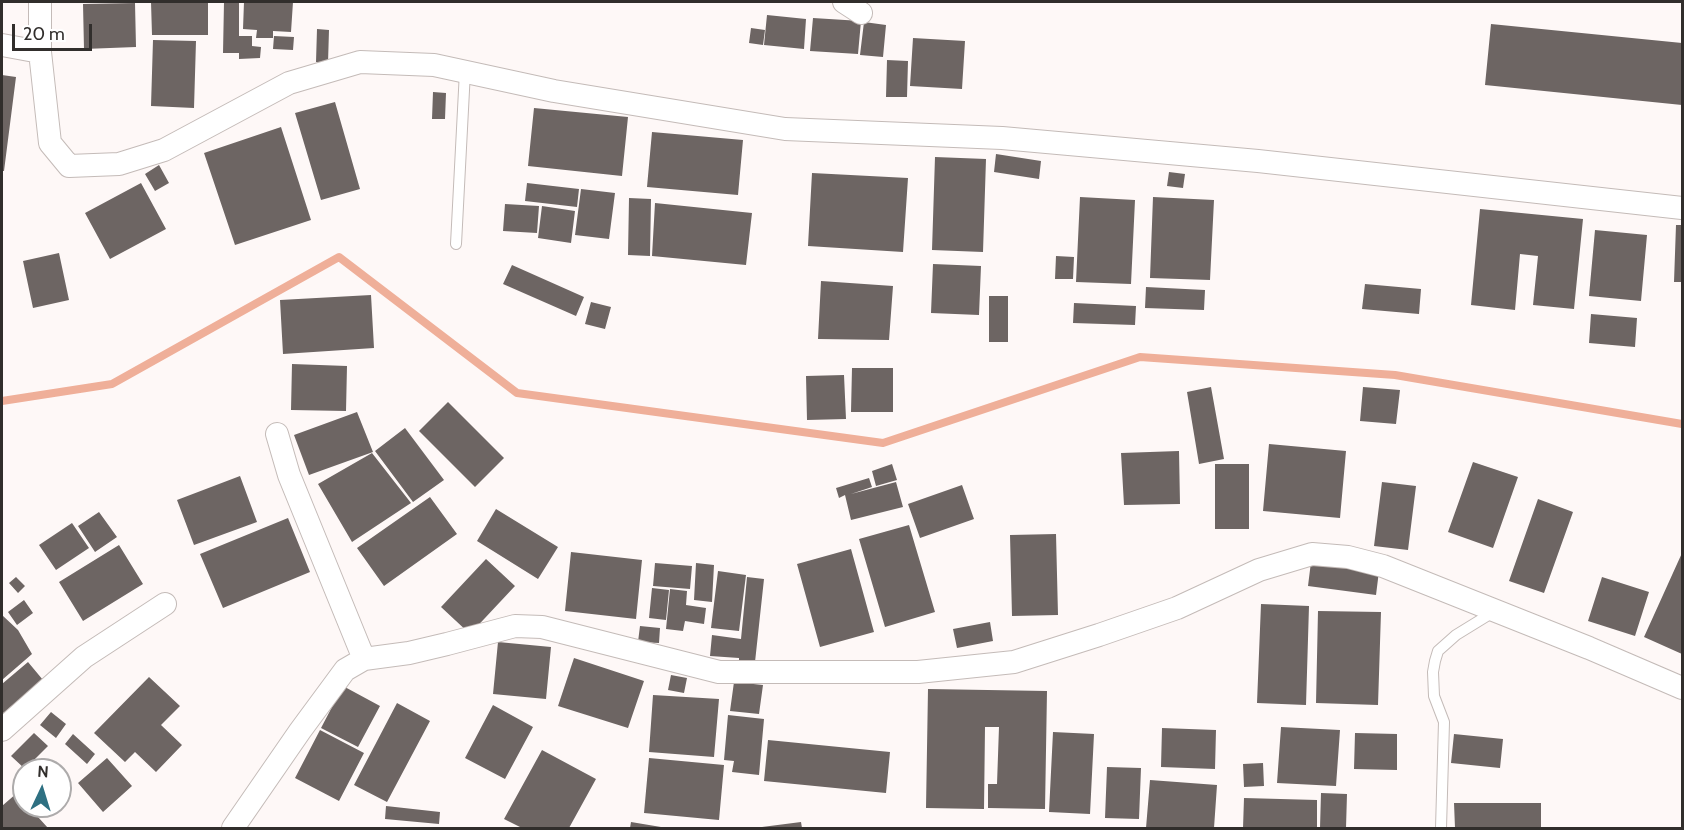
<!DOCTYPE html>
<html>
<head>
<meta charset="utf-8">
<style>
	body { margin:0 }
	#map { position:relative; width:1684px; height:830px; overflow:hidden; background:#fef8f7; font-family:Cabin,sans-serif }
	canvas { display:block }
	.frame { position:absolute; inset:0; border:3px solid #312e2c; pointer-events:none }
	.north { position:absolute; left:12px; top:758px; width:60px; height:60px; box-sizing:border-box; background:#fff; border:2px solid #adabab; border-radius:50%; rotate:4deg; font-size:16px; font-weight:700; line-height:24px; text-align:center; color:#312e2c }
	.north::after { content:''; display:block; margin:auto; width:21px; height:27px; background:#2e7082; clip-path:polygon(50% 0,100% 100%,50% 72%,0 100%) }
	.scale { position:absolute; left:12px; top:24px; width:80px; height:27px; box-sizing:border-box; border:3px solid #312e2c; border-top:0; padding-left:8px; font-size:18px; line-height:21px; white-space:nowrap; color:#312e2c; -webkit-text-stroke:4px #fff; paint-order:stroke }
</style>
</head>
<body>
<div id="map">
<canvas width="1684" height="830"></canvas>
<div class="frame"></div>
<div class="north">N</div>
<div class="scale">20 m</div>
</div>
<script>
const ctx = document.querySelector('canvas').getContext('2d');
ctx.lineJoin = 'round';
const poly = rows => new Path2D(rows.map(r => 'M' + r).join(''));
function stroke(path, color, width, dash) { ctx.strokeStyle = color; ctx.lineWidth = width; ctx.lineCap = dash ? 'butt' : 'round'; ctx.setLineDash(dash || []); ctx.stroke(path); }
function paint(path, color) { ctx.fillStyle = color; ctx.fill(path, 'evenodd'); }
stroke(poly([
	[2,401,112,384,339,257,517,393,883,443,1140,357,1395,375,1682,424]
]), '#efaf99', 8);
paint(poly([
	[151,2,208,2,208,35,152,35],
	[224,2,239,2,239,36,252,36,252,46,261,47,260,58,239,59,239,53,223,53],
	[244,2,293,2,291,32,273,31,273,38,256,38,257,30,243,29],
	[135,3,136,47,84,49,83,4],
	[767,15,806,19,804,49,764,45],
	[813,18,861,21,858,54,810,51],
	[864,22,886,25,883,57,860,55],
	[1491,24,1682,43,1682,105,1485,85],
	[751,28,765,30,763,45,749,43],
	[317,29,329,30,328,63,316,62],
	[274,36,294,37,293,50,273,49],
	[913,38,965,41,962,89,910,86],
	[153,40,196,41,194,108,151,106],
	[887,60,908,61,907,97,886,97],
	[2,75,16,77,4,171,2,171],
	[433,92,446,93,445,119,432,119],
	[335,102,360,189,321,200,295,113],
	[534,108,628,117,622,176,528,166],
	[281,127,311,220,235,245,204,153],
	[652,132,743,140,738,195,647,187],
	[996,154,1041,161,1039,179,994,172],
	[935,157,986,159,983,252,932,250],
	[159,165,169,183,155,191,145,174],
	[1169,172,1185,174,1183,188,1167,186],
	[812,173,908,178,903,252,808,246],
	[141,183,166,229,110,259,85,213],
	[527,183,579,189,577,207,525,201],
	[581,189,615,193,609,239,575,235],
	[1080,197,1135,200,1131,284,1076,282],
	[1153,197,1214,200,1210,280,1150,278],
	[629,198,651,199,650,256,628,255],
	[655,203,752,213,746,265,652,256],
	[505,204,539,206,537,233,503,231],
	[542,206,575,211,571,243,538,238],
	[1480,209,1583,219,1574,309,1533,305,1538,256,1520,254,1515,310,1471,305],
	[1676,225,1682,225,1682,282,1674,282],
	[1595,230,1647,235,1641,301,1589,296],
	[59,253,69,300,33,308,23,261],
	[1056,256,1074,257,1073,279,1055,279],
	[933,264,981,266,979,315,931,313],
	[512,265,584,297,576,316,503,284],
	[821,281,893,286,889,340,818,339],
	[1365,284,1421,289,1419,314,1362,309],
	[1146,287,1205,290,1204,310,1145,308],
	[371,295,374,348,283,354,280,300],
	[989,296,1008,296,1008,342,989,342],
	[591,302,611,307,605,329,585,324],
	[1074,303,1136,306,1135,325,1073,323],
	[1591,314,1637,318,1635,347,1589,343],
	[292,364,347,366,346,411,291,410],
	[852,368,893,368,893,412,851,412],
	[844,375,846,419,807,420,806,376],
	[1211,387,1224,459,1199,464,1187,392],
	[1363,387,1400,390,1396,424,1360,421],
	[448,402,504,458,475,487,419,431],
	[357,412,373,452,309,475,294,435],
	[405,428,444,480,413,502,375,451],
	[1269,444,1346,451,1340,518,1263,511],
	[1179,451,1180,504,1124,505,1121,453],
	[372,453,411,503,352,542,318,484],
	[1473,462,1518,477,1493,548,1448,532],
	[892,464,897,480,876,486,872,471],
	[1215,464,1249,464,1249,529,1215,529],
	[240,476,257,522,194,545,177,500],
	[869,478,872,487,851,494,896,482,903,507,851,520,845,495,839,498,836,488],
	[1382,482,1416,486,1408,550,1374,546],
	[962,485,974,519,920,538,908,504],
	[430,497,457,534,384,586,357,548],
	[1538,499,1573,512,1544,593,1509,581],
	[496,509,558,547,538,579,477,541],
	[99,512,117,537,95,552,78,526],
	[288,518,310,572,223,608,200,554],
	[72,523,89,548,56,570,39,545],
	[909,525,935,612,885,627,859,539],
	[1056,534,1058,615,1012,616,1010,535],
	[119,545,143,584,83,621,59,582],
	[851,549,874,632,820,647,797,564],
	[571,552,642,560,636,619,565,611],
	[1682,553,1682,654,1644,637],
	[486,559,515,586,470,634,441,607],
	[1311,562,1379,571,1376,595,1308,586],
	[655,563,692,566,690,589,653,586],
	[696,563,714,565,712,602,694,600],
	[718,571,746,575,739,631,711,628],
	[16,577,25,586,18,593,9,583],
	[747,577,764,579,755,662,739,660,739,658,710,656,712,635,741,639],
	[1602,577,1649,592,1635,636,1588,621],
	[652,588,669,590,666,620,649,618],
	[670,589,687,591,686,605,706,608,704,624,685,621,683,631,666,629],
	[24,600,33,613,17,625,8,612],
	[1261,604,1309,606,1306,705,1257,703],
	[1318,611,1381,612,1378,705,1316,703],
	[2,615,18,630,32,654,2,680],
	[990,622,993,641,957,648,953,629],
	[640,626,660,628,659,643,638,642],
	[498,642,551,647,546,699,493,694],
	[574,658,644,681,628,728,558,706],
	[28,662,43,680,2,714,2,684],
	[671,675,687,678,684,693,668,690],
	[149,677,180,706,161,725,182,745,156,772,135,752,125,762,94,733],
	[734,682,763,685,759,714,730,711],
	[343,686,380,706,358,747,321,728],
	[928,689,1047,691,1045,809,988,808,988,784,997,784,999,727,985,727,984,809,926,808],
	[653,695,719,699,714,757,649,752],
	[397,703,430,721,387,802,354,785],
	[493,705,533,727,505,779,465,758],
	[51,712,66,724,56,738,40,725],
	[728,715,764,719,759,775,732,772,734,761,724,760],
	[1281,727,1340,730,1336,786,1277,783],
	[1162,728,1216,730,1215,769,1161,767],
	[320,730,364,753,339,801,295,778],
	[1053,732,1094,734,1090,814,1049,812],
	[34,733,48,746,25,769,11,756],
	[1355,733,1397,734,1397,770,1354,769],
	[73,734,95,754,87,764,65,744],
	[1454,734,1503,739,1500,768,1451,763],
	[768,740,890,752,886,793,764,781],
	[542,750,596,779,569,828,522,828,504,819],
	[107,758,132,786,103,812,78,783],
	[649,758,724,765,719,820,644,813],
	[1263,763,1264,786,1244,787,1243,764],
	[1107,767,1141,768,1139,819,1105,818],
	[1150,780,1217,785,1214,828,1146,828],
	[17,793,24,802,24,806,28,806,48,828,2,828,2,806],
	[1321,793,1347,794,1346,828,1320,828],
	[1244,798,1317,800,1317,828,1243,828],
	[1454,803,1541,803,1541,828,1455,828],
	[386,806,440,812,439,824,385,819],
	[631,822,661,827,661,828,630,828],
	[801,822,802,828,762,828,762,827]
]), '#6d6563');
const service = poly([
	[456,244,465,71],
	[1441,828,1444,722,1434,696,1433,672,1435,661,1438,651,1456,635,1495,611]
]);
const minor = poly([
	[40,2,40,52,50,143,69,166,119,164,164,150,289,83,360,62,434,65,554,91,785,129,1002,138,1258,161,1682,208],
	[844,2,861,13],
	[2,45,40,52],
	[277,434,289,475,364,659],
	[2,730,84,657,165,604],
	[233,828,300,731,345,670,364,659,409,653,447,644,515,626,542,627,719,672,918,672,1014,662,1099,635,1177,608,1259,570,1312,554,1348,557,1383,566,1589,648,1682,688]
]);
stroke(service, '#c4bbb8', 12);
stroke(minor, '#c4bbb8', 24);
stroke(service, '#fff', 10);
stroke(minor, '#fff', 22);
</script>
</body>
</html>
